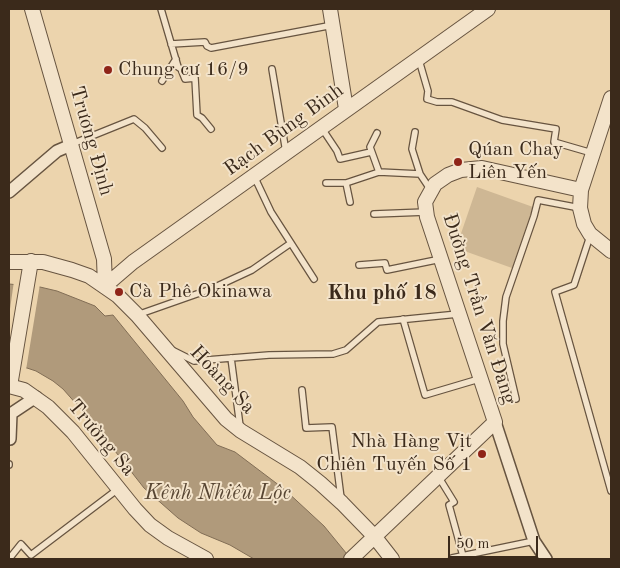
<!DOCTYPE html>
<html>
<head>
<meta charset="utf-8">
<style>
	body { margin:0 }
	#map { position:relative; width:620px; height:568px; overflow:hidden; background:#ecd4ad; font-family:"Old Standard TT",serif }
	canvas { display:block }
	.frame { position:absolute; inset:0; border:10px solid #3b2a1b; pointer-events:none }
	.scale { position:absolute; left:448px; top:536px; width:90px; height:22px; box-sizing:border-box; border:2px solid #3b2a1b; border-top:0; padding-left:6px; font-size:15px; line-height:18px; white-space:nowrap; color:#3b2a1b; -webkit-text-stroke:4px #f3e3ca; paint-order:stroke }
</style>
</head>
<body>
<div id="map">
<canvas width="620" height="568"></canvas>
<div class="frame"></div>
<div class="scale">50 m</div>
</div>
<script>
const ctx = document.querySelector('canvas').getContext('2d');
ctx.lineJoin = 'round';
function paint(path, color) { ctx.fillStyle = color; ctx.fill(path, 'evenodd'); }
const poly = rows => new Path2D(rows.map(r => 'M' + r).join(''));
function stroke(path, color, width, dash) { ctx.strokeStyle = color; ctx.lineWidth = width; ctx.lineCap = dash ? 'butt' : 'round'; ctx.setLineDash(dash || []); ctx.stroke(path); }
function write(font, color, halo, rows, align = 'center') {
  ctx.font = font + ' "Old Standard TT",serif'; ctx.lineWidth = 4; ctx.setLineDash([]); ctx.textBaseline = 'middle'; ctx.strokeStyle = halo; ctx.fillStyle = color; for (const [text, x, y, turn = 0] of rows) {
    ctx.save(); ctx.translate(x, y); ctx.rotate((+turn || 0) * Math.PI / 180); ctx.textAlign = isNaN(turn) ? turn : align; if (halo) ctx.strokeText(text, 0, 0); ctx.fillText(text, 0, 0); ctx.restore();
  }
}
paint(poly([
	[477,187,533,207,512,268,456,248]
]), '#ceb794');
const water = poly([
	[9,284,40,287,57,291,95,306,105,316,113,315,183,401,193,417,217,445,235,452,284,489,324,526,351,559,254,559,230,545,201,533,178,518,144,488,93,423,63,389,53,381,36,371,27,368,9,367,9,284]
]);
paint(water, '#b09a7b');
stroke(water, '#816d55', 1);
paint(poly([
	[14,281,40,284,26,370,9,369,9,316]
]), '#ecd4ad');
const service = poly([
	[161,9,178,67,181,69,185,79,195,78,197,115,202,118,211,129],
	[171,44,205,42,207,46,211,48,333,25],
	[419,60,428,91,427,99,437,102,452,102,502,120,556,129,554,142,592,153],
	[272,69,286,152],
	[162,81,176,59],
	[321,127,337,151,340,159,371,152],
	[415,132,412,149,420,174,430,189],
	[377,133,370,147,379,172],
	[72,144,134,119,145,128,162,148],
	[254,176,271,212,314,279],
	[326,183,346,183,379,172,420,174],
	[346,183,350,202],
	[374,214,426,212],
	[590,236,574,285,555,292,611,491],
	[359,265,385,263,387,270,441,259],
	[137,315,211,289,252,270,291,243],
	[403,319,425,395,479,379],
	[174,351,194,361,269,355,333,354,346,350,378,322,458,314],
	[231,358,240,426],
	[302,390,306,428,332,427,341,498],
	[516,399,503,344,503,321,506,297,534,216,538,200,580,208],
	[9,465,9,464],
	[438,476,454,502,449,505,463,556],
	[9,559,21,544,31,555,118,489],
	[453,559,452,558,534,541]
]);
const minor = poly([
	[9,192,57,151,71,145],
	[9,415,36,397],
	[495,422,534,541,546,559],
	[10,439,11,414]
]);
const tertiary = poly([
	[32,9,104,259,105,286],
	[330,9,346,109],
	[611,98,581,190,580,208,584,224,590,234,611,251],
	[9,262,43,262,72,270,89,276,118,296,137,315,226,419,241,431,300,467,320,483,342,503,374,536,392,559],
	[105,286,133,262,488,9],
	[9,386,24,390,48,407,73,432,135,509,150,525,168,538,206,559],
	[10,386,31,261],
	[351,559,495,422,427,217,425,202,435,184,448,175,461,170,482,168,581,190]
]);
stroke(service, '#675440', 8);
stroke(minor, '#675440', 14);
stroke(tertiary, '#675440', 16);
stroke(service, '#f3e3ca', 5.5);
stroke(minor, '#f3e3ca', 11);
stroke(tertiary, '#f3e3ca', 14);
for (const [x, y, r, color] of [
	[108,70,5,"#8f2418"],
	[458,162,5,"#8f2418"],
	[119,292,5,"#8f2418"],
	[482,454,5,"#8f2418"]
]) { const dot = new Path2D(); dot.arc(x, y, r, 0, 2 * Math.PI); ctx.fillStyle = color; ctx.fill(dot); stroke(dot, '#f3e3ca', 2); }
write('20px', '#3b2a1b', '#f3e3ca', [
	["Chung cư 16/9",118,70],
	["Qúan Chay",468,150],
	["Liên Yến",468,173],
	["Cà Phê Okinawa",129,292],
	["Nhà Hàng Vịt",472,442,"right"],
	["Chiên Tuyến Số 1",472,465,"right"]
], 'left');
write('20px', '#3b2a1b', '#f3e3ca', [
	["Rạch Bùng Binh",284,130,-36],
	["Trương Định",91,141,74],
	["Đường Trần Văn Đang",479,309,72],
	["Hoàng Sa",222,380,47],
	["Trường Sa",101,438,50]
]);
write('bold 21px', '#3b2a1b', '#f3e3ca', [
	["Khu phố 18",382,293]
]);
write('italic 21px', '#584633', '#f3e3ca', [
	["Kênh Nhiêu Lộc",218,493]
]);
</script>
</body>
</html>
